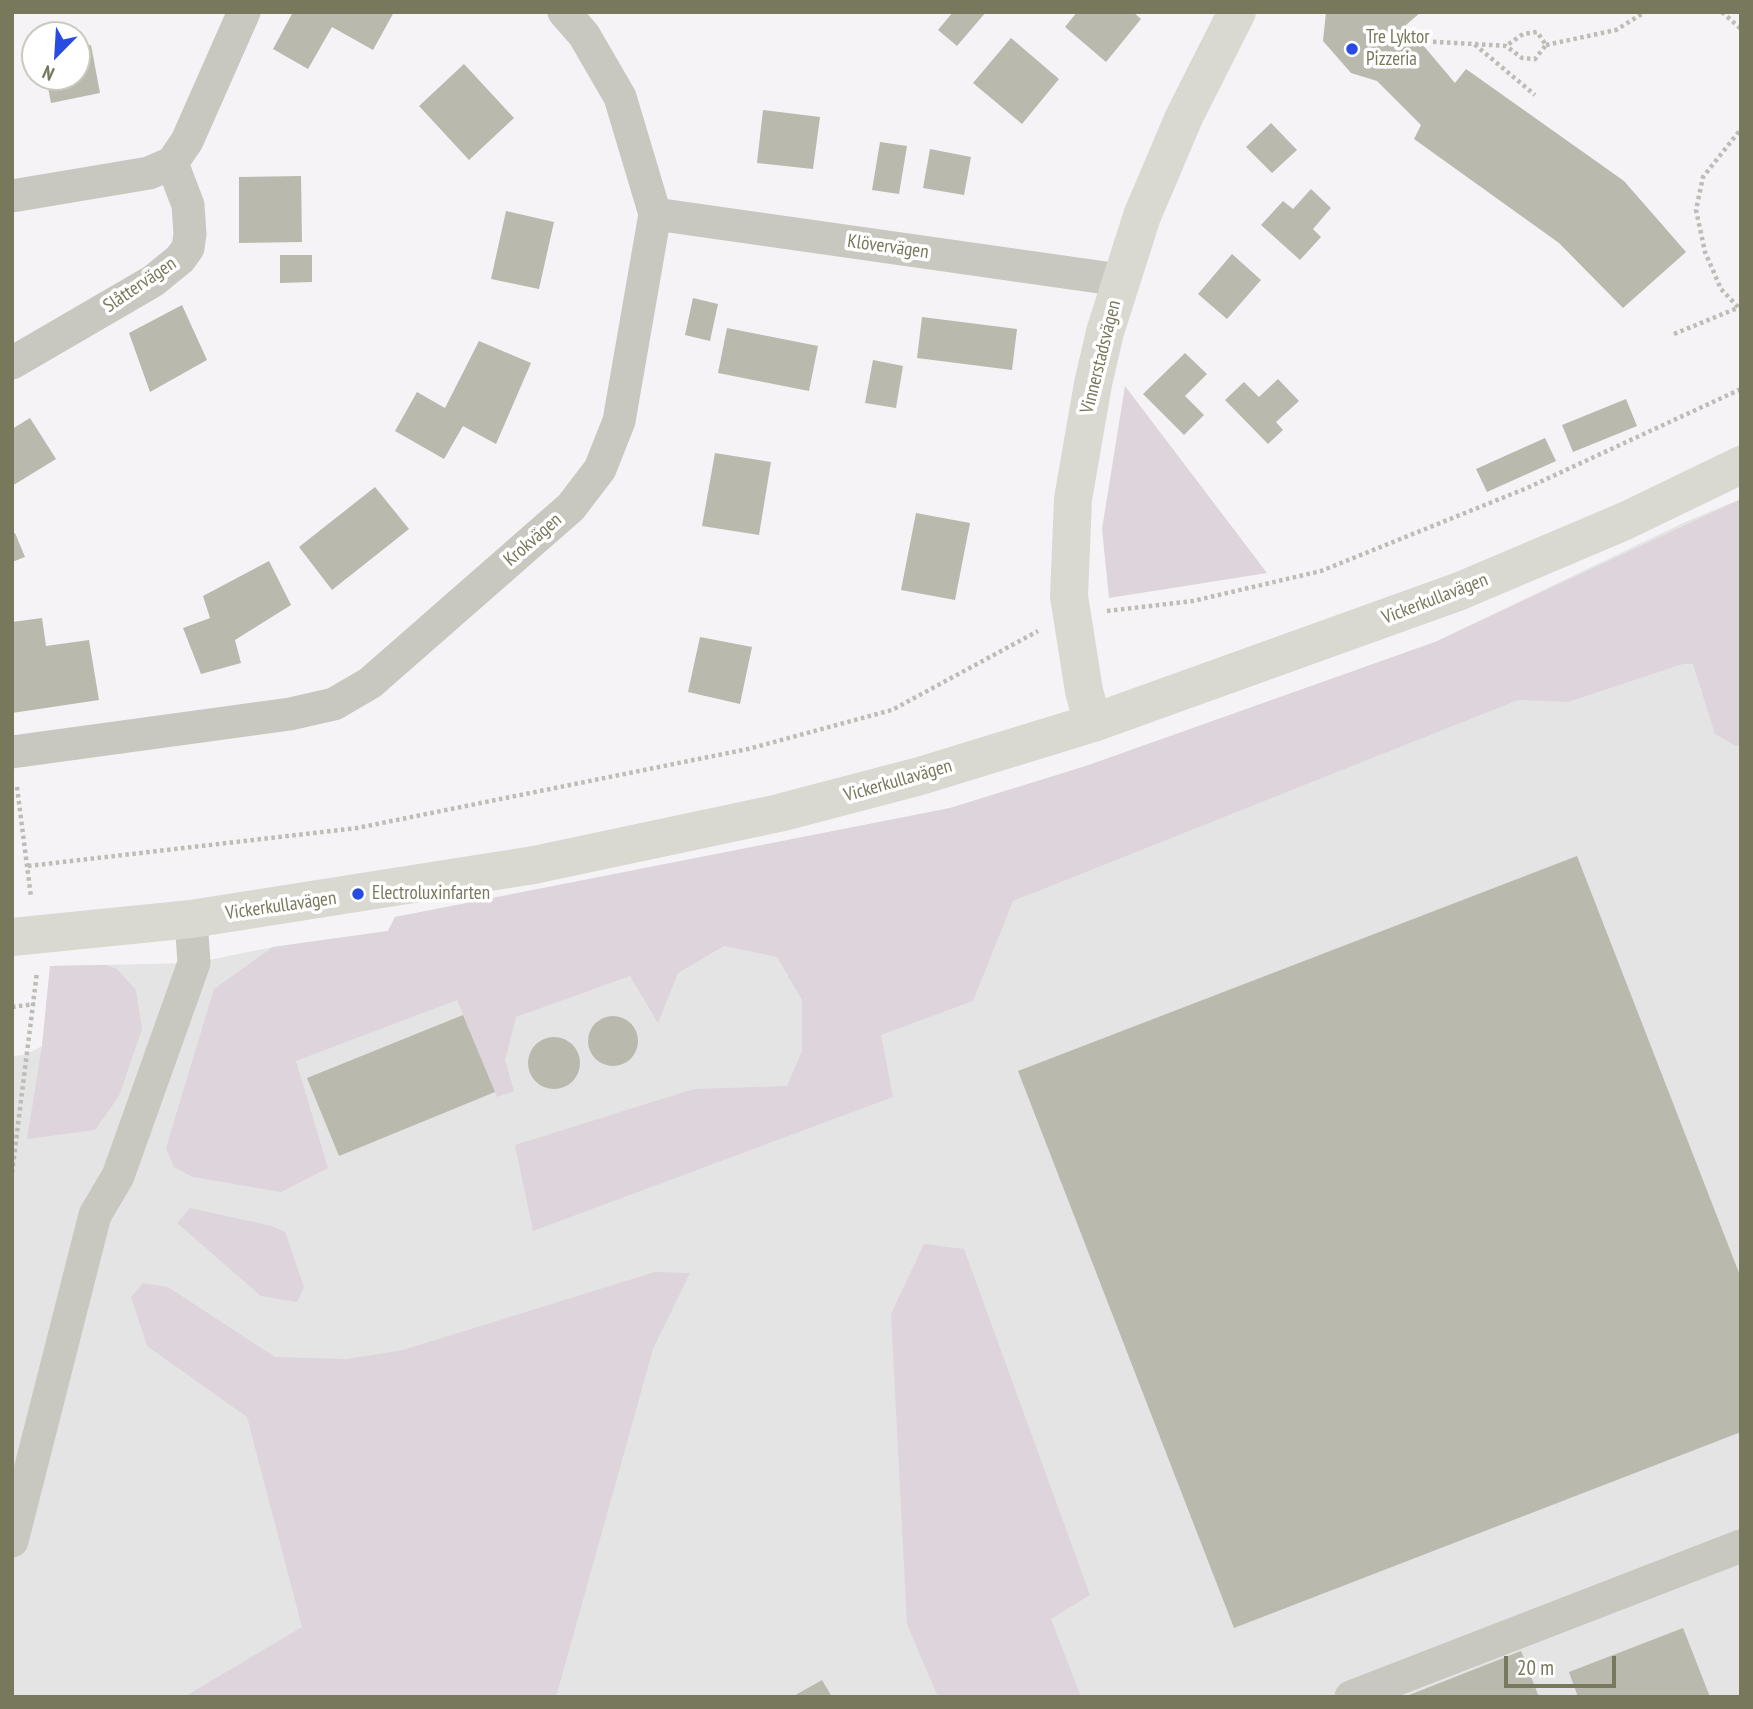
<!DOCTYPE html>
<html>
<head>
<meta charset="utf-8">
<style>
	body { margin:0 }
	#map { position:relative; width:1753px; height:1709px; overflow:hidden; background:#f5f3f6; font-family:"PT Sans Narrow",sans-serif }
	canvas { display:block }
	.frame { position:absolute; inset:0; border:14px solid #78785d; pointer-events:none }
	.north { position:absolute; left:21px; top:21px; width:70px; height:70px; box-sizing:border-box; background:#fff; border:2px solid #c9c9be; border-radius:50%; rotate:204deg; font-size:19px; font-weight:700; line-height:28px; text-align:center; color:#78785d }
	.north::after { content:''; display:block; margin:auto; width:24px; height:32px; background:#284ce1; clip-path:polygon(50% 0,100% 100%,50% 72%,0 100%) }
	.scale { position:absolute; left:1504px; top:1656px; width:112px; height:32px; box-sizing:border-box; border:4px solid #78785d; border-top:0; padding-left:9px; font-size:21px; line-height:24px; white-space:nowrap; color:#78785d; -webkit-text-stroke:5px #fff; paint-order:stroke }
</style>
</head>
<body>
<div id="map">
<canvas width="1753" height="1709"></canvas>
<div class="frame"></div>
<div class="north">N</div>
<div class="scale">20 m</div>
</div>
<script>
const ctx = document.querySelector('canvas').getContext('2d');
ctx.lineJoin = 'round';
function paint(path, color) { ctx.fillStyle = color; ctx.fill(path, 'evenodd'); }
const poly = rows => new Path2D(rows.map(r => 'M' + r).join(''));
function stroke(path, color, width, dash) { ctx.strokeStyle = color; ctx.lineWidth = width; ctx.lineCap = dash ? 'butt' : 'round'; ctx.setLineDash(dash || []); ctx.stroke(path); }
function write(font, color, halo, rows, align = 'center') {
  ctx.font = font + ' "PT Sans Narrow",sans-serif'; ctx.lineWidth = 7; ctx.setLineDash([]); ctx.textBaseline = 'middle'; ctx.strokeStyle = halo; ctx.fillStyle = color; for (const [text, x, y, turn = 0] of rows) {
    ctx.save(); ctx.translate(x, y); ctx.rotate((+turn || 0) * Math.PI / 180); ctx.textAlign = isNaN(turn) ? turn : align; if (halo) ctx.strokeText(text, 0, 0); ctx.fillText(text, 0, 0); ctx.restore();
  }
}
paint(poly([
	[1741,499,1741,1697,12,1697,12,1056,25,1055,42,1046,50,966,194,963,273,947,388,931,395,917,770,848,950,808,1086,766,1435,642,1685,522]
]), '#e5e4e4');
paint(poly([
	[1125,386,1267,573,1109,598,1102,529],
	[1741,499,1741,745,1736,746,1715,734,1693,664,1683,664,1568,702,1518,700,1013,901,973,1001,881,1035,893,1097,533,1231,515,1145,694,1089,787,1086,802,1051,802,1000,777,957,724,946,678,973,658,1023,630,976,516,1017,505,1060,514,1091,497,1097,457,1000,296,1061,328,1168,281,1192,193,1177,174,1167,166,1148,214,989,273,947,388,931,395,917,950,808,1086,766,1435,642],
	[106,965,117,969,136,990,142,1029,119,1096,95,1130,27,1139,42,1046,50,966],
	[190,1208,272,1226,285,1232,304,1287,297,1302,261,1296,177,1223],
	[924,1244,964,1249,1090,1595,1051,1619,1081,1697,938,1697,907,1624,891,1314],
	[655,1272,690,1273,653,1349,556,1697,184,1697,302,1627,247,1417,147,1346,131,1297,143,1283,168,1287,275,1357,347,1359,403,1350]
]), '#ddd4dc');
paint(poly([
	[293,12,394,12,373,50,332,27,308,69,273,49],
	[953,12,986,12,957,46,938,30],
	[1077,12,1133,12,1141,19,1106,62,1065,27],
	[1326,12,1421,12,1406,25,1455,83,1466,69,1624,181,1686,252,1623,308,1559,243,1414,139,1421,125,1377,81,1351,73,1323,41],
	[1011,38,1059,79,1022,124,973,83],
	[91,45,100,93,51,103,46,77,77,77,77,48],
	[464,64,514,118,469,160,419,106],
	[763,110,820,117,813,169,757,163],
	[1271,123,1297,150,1272,173,1246,147],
	[880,142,907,146,899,194,872,190],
	[930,149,971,157,964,195,923,188],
	[301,176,302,242,239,243,239,177],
	[1311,189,1331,208,1313,229,1321,237,1300,260,1261,225,1283,201,1293,209],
	[506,211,554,222,539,289,491,279],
	[1232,254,1261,280,1227,319,1198,294],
	[280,255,312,255,312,282,280,283],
	[693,298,718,304,710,341,685,335],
	[182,305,207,360,150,392,129,333],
	[922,317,1017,329,1012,370,917,358],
	[727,328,818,346,809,391,718,373],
	[479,341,531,363,496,444,463,426,444,459,395,431,417,392,445,408],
	[1185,353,1207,374,1185,396,1204,415,1184,435,1143,394],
	[873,360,903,366,896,408,865,403],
	[1278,379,1299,401,1276,422,1283,430,1268,444,1225,400,1244,382,1259,397],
	[1626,399,1637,426,1573,452,1562,425],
	[30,418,56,459,12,486,12,429],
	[1545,438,1556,461,1487,492,1476,469],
	[715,453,771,462,759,535,702,526],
	[375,487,409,529,332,590,299,547],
	[916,513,970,523,955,600,901,590],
	[15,533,25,557,12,562,12,534],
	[269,561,291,605,235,640,241,663,201,674,183,628,210,618,203,596],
	[42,618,46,646,89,640,99,700,12,713,12,622],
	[700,637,752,647,740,704,688,692],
	[1577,856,1741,1278,1741,1432,1234,1628,1018,1071],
	[463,1015,495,1092,339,1156,307,1078],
	'588 1041a25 25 0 1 1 50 0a25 25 0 1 1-50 0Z',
	'528 1063a26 26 0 1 1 52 0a26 26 0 1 1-52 0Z',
	[1683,1628,1710,1697,1578,1697,1569,1672],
	[1521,1651,1539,1697,1404,1697],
	[822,1680,832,1697,792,1697]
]), '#bab9ad');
stroke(poly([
	[1722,12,1741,29],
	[1419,41,1474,44,1535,95],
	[1475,44,1506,46,1522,58,1535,59,1546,45,1537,32,1523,34,1506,46],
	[1546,45,1616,30,1645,12],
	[1738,307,1721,289,1705,252,1696,210,1703,177,1741,129],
	[1674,334,1740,307],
	[1107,611,1193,601,1321,571,1527,488,1741,389],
	[17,787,31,897],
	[28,866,357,828,748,749,892,710,1038,631],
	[12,1007,35,1004],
	[12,1173,37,972]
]), '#bdbdb7', 4.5, [3.5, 3.5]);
stroke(poly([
	[12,196,149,173,172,163,187,141,244,12],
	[655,214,1120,280],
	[12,363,153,281,180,259,188,248,190,234,188,205,172,163],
	[12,752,290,714,334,704,370,683,571,507,600,469,619,421,655,214,620,97,584,35,564,12],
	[12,1541,95,1215,118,1176,194,963,191,919],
	[1351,1697,1741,1546]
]), '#c8c8c1', 33);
stroke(poly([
	[1093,723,1084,691,1069,596,1073,499,1093,384,1105,332,1142,216,1184,117,1237,12],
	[12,937,191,919,534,865,779,813,920,776,1093,723,1460,591,1625,521,1741,465]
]), '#d9d9d1', 38);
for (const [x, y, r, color] of [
	[1352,49,7,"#284ce1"],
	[358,894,7,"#284ce1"]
]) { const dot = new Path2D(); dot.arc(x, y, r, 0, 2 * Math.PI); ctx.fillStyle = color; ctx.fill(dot); stroke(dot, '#fff', 2.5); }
write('19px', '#78785d', '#fff', [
	["Tre Lyktor",1366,38],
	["Pizzeria",1366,60],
	["Electroluxinfarten",372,894]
], 'left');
write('19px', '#78785d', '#fff', [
	["Klövervägen",888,247,8],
	["Slåttervägen",140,285,-34],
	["Vinnerstadsvägen",1101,357,-76],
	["Krokvägen",533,540,-41],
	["Vickerkullavägen",1435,599,-21],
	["Vickerkullavägen",898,781,-16],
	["Vickerkullavägen",281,906,-8]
]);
</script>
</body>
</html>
